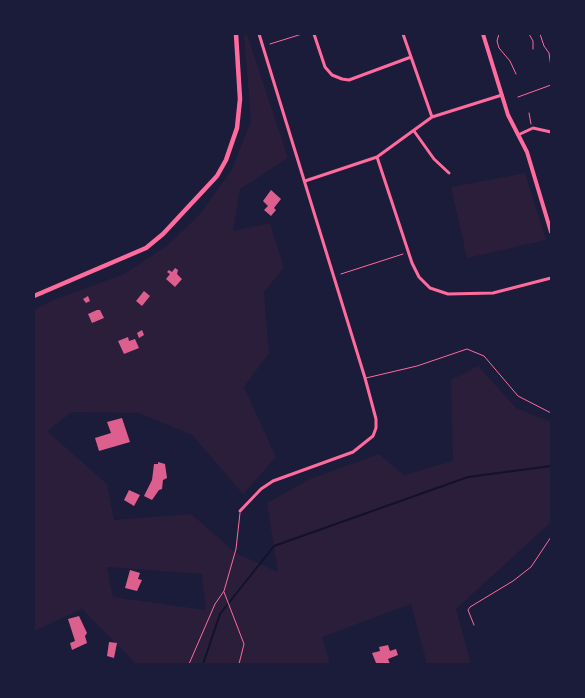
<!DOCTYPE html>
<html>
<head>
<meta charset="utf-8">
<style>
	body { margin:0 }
	#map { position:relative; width:585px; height:698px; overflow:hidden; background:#1b1b3a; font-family:Overpass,sans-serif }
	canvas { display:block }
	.frame { position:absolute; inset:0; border:35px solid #1b1b3a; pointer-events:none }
</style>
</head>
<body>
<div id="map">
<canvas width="585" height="698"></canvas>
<div class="frame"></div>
</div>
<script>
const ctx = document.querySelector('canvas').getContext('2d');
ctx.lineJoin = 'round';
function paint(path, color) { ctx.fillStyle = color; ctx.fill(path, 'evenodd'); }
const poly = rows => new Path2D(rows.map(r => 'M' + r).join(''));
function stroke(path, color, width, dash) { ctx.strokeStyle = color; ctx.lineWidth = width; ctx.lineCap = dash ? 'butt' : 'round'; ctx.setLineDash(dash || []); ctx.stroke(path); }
paint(poly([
	[244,34,247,34,288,158,240,189,233,231,270,223,284,268,264,292,269,353,244,387,276,457,243,494,192,435,139,413,72,412,47,431,107,484,114,520,191,514,236,553,278,572,267,503,310,479,379,454,404,475,453,461,451,380,478,366,516,408,551,422,551,522,456,609,471,664,427,664,411,604,322,637,330,664,136,664,82,609,34,631,34,310,51,301,124,274,169,244,200,214,231,171,251,121],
	[107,567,202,574,206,610,113,597],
	[525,173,546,240,467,258,451,187]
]), '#2a1e3b');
stroke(poly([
	[203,664,220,614,274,546,468,477,551,466]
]), '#12122b', 2);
paint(poly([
	[271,190,281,199,274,208,276,210,271,216,264,210,268,206,263,201],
	[175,268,178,270,177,274,182,279,175,287,166,279,170,274,167,272,169,270,172,272],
	[144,291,150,296,142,306,136,301],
	[88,296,90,301,86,303,83,299],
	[97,310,100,310,104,318,92,323,88,314],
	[142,330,144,335,139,338,137,333],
	[128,337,129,341,135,339,139,348,124,354,118,341],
	[122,418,130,442,99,451,95,438,111,433,107,422],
	[158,462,165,464,167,478,163,480,162,489,159,490,152,500,144,496,152,480,154,464,158,464],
	[129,490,140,495,134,506,124,500],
	[130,570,140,573,138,579,142,580,137,591,125,588],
	[79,616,87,633,85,636,87,643,72,650,70,643,75,641,68,619],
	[109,642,117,643,114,658,107,656],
	[388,645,390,651,396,649,398,655,388,659,390,664,376,663,372,653,380,651,379,647]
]), '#dd5f8e');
stroke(poly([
	[499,34,497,41,499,48,510,61,516,74],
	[529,34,533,41,533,49],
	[540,34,544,46,549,53,551,67],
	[270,44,302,34],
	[518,97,551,85],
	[529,113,531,124],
	[341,274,403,254]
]), '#ff6b9d', 1);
stroke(poly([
	[366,378,417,366,467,349,484,356,518,396,551,413],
	[224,592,244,644,239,664],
	[474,625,468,610,470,607,513,581,531,567,551,537],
	[189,664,215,604,224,591,236,549,240,513]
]), '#ff6b9d', 1);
stroke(poly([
	[314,34,325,67,332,75,342,79,349,80,411,57],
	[403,34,432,117],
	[414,131,434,159,449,173],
	[518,135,533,128,551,132],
	[377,157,412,263,419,277,430,288,448,294,493,293,551,278],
	[305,181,377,157,432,117,502,95],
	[240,511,261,489,273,481,353,452,373,436,376,428,376,419,365,378,259,34]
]), '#ff6b9d', 3);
stroke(poly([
	[483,34,508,115,527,152,551,232]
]), '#ff6b9d', 4);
stroke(poly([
	[34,296,146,248,163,234,217,176,226,160,237,128,240,99,236,34]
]), '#ff6b9d', 4.5);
</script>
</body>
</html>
